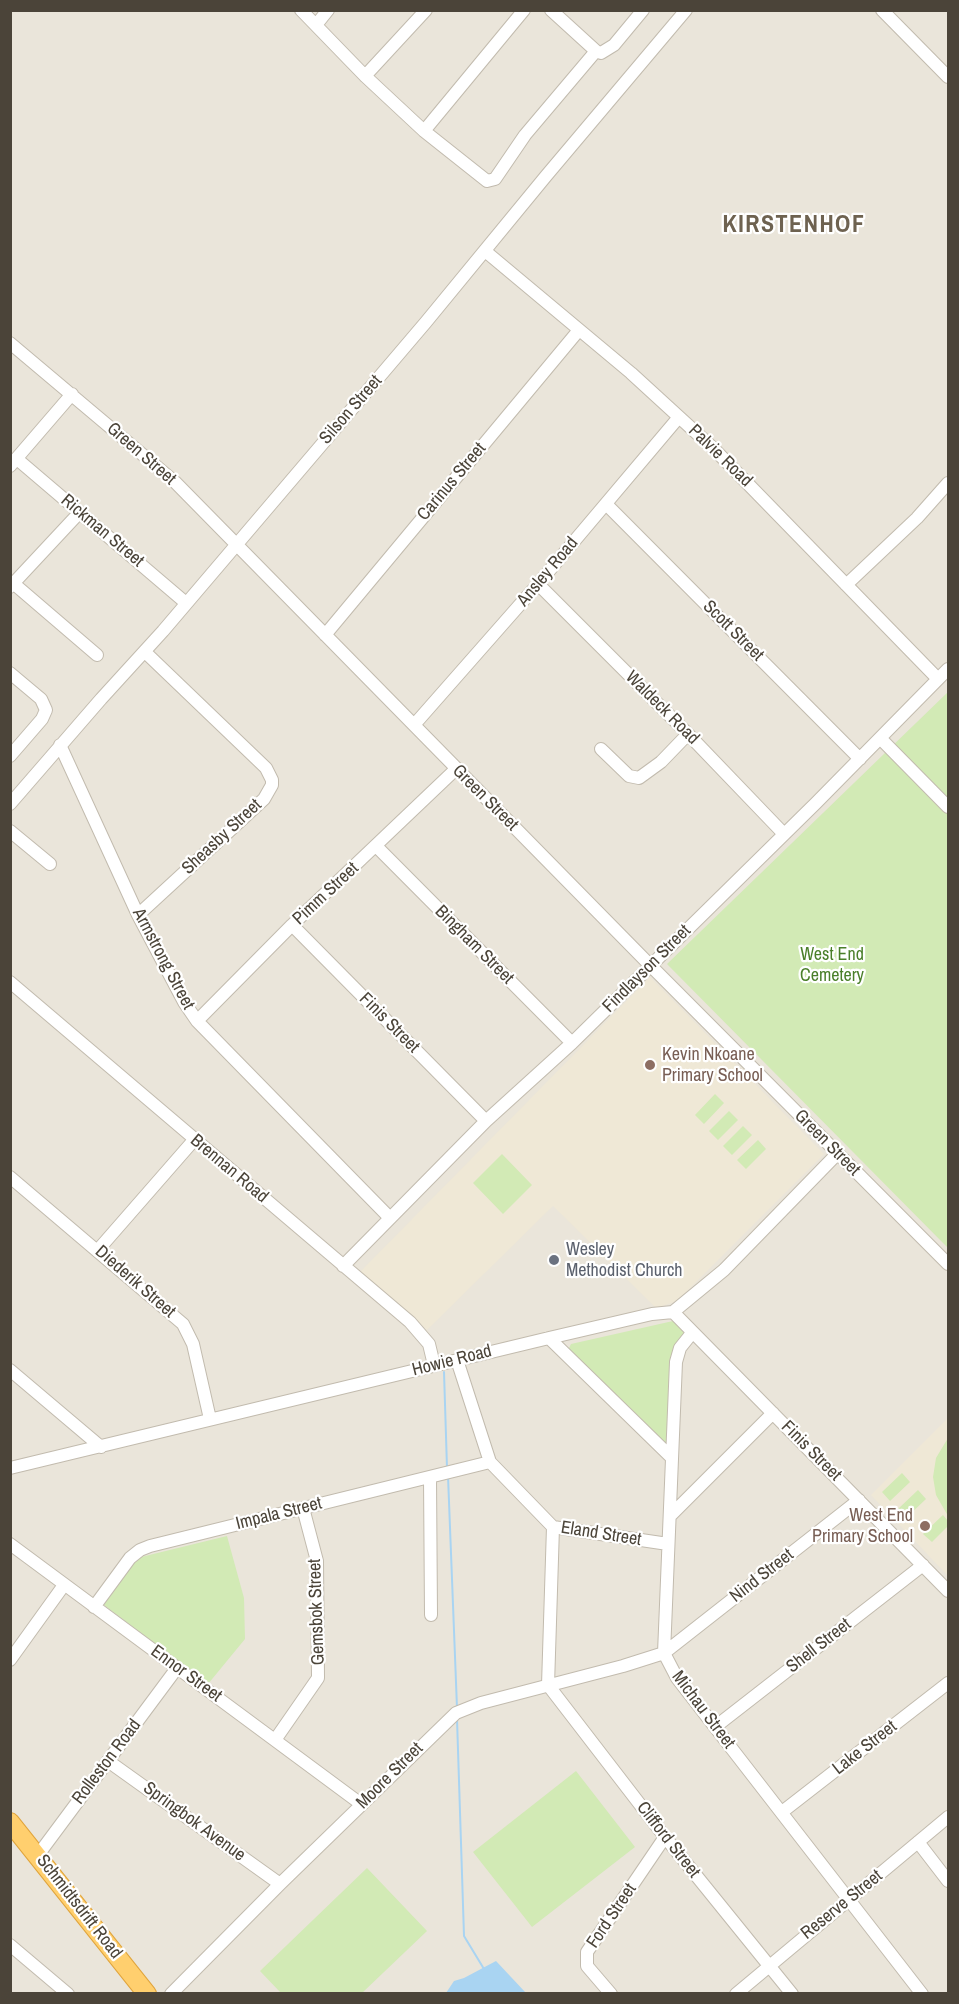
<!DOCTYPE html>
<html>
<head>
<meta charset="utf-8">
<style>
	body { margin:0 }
	#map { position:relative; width:959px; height:2004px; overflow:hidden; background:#f6f3ec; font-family:"Archivo Narrow",sans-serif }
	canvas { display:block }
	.frame { position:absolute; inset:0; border:12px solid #4b4439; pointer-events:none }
</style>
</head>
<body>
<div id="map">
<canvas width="959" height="2004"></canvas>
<div class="frame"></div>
</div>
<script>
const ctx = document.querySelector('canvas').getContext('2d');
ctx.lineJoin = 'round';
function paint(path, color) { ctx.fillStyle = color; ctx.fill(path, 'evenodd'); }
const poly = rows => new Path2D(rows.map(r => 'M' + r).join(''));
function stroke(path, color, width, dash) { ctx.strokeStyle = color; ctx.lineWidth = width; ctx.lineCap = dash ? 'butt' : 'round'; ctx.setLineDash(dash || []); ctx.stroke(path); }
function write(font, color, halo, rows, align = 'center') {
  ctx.font = font + ' "Archivo Narrow",sans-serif'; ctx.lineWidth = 4.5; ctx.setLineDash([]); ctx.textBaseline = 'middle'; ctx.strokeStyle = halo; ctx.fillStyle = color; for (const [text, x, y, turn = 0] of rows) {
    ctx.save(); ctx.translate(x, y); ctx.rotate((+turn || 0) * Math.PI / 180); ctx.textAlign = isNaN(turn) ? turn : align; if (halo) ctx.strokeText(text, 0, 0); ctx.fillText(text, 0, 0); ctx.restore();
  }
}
paint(poly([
	[11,11,948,11,948,1993,11,1993]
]), '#eae5da');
paint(poly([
	[650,977,824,1154,677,1301,656,1308,553,1206,427,1330,359,1273],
	[948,1418,948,1576,871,1495]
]), '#efe8d6');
paint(poly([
	[948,692,948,1248,667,964],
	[715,1094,724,1103,704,1124,695,1115],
	[729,1111,738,1120,718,1140,709,1131],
	[743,1126,752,1135,732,1155,723,1146],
	[758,1140,766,1149,746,1169,737,1160],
	[502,1154,532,1185,503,1214,473,1183],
	[673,1321,684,1332,686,1337,669,1448,568,1350,571,1344],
	[948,1438,948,1516,936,1495,933,1477,936,1458],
	[902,1473,910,1482,890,1501,882,1492],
	[918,1490,926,1499,906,1518,898,1509],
	[943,1515,948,1521,948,1526,932,1542,923,1534],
	[227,1536,244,1598,245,1639,208,1684,100,1602,137,1558],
	[576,1771,635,1847,532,1927,473,1852],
	[367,1868,427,1931,362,1993,281,1993,260,1971]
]), '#d2eab5');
paint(poly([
	[496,1961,526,1993,446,1993,454,1981,464,1978]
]), '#a9d4f2');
stroke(poly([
	[444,1372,447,1468],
	[448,1476,457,1708],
	[457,1719,464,1936,484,1969]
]), '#a9d4f2', 2);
const minor = poly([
	[301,10,365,76,424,131,487,181,495,179,525,135,596,51],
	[551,10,596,51,601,53,614,45,643,10],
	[882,10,948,77],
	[316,25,328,10],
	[365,76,426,10],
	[424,131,524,10],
	[485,251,631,373,714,449,938,679],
	[10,343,175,482,644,959,948,1264],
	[17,459,186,603],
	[10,466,72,394],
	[606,504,860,759],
	[13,583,97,655],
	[538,584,688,734,784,834],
	[846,585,917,518,948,483],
	[10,587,80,512],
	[325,635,579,330],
	[10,673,41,699,46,710,42,719,10,756],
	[414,725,538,584,679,417],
	[880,738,948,807],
	[60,745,138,915,184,1002,197,1021,389,1217],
	[601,749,629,776,639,778,661,762,688,734],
	[10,804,101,699,163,631,426,322,546,176,686,10],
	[10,831,50,864],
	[376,846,572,1043],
	[138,915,264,799,272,785,272,780,266,768,145,652],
	[292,925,486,1121],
	[10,982,410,1322,429,1344,434,1365],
	[197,1021,292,925,456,769],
	[10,1177,183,1324,193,1344,210,1419],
	[98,1250,194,1140],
	[343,1266,486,1121,572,1043,816,803,948,669],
	[673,1312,948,1591],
	[692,1333,680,1348,676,1362,664,1653,677,1678,922,1994],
	[549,1338,672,1458],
	[457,1360,490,1462,553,1527,668,1544],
	[10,1370,101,1447],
	[10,1468,549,1338,652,1314,673,1312,724,1270,837,1154],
	[430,1478,431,1615],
	[670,1516,773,1413],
	[553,1527,548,1685,665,1837,792,1994],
	[10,1544,361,1804],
	[94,1607,130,1558,140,1550,150,1546,490,1462],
	[10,1660,64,1585],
	[715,1727,923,1565],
	[275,1740,318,1678,317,1561,303,1508],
	[108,1761,280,1884],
	[782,1812,948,1683],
	[918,1842,948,1881],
	[38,1855,177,1668],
	[10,1945,68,1994],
	[171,1994,280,1884,456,1713,481,1703,623,1666,664,1653,859,1500],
	[611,1994,587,1966,587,1952,665,1837],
	[736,1994,948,1817]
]);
const highway = poly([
	[10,1822,147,1994]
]);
stroke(minor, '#c2bbae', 14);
stroke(highway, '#e0a43c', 20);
stroke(minor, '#fff', 12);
stroke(highway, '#ffcf6e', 18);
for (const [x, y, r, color] of [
	[650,1065,6,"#8d6e63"],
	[554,1260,6,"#6b7280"],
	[925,1526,6,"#8d6e63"]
]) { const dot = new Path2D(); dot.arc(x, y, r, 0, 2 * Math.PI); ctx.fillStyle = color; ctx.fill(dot); stroke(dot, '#fff', 2); }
write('18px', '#4b4439', '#fff', [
	["Silson Street",351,410,-49],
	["Green Street",141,454,41],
	["Palvie Road",720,456,44],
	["Carinus Street",452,482,-50],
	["Rickman Street",102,531,40],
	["Ansley Road",548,572,-50],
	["Scott Street",733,631,45],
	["Waldeck Road",662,708,45],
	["Green Street",485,798,45],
	["Sheasby Street",222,837,-43],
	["Pimm Street",326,894,-43],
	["Bingham Street",474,945,45],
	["Armstrong Street",163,959,62],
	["Findlayson Street",647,969,-45],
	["Finis Street",389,1023,45],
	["Green Street",827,1143,45],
	["Brennan Road",229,1169,40],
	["Diederik Street",135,1282,41],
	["Howie Road",452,1361,-14],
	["Finis Street",811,1451,45],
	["Impala Street",279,1514,-14],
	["Eland Street",601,1534,9],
	["Nind Street",762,1576,-38],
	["Gemsbok Street",317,1612,-92],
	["Shell Street",819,1646,-38],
	["Ennor Street",186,1674,36],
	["Michau Street",703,1710,53],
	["Lake Street",865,1748,-38],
	["Rolleston Road",107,1762,-53],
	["Moore Street",390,1776,-45],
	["Springbok Avenue",194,1822,36],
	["Clifford Street",668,1840,52],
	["Reserve Street",842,1905,-39],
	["Schmidtsdrift Road",79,1907,52],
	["Ford Street",612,1916,-56]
]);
write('18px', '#4a7f2a', '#fff', [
	["West End",832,955],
	["Cemetery",832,976]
]);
write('18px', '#785e54', '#fff', [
	["Kevin Nkoane",662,1055],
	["Primary School",662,1076],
	["West End",913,1516,"right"],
	["Primary School",913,1537,"right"]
], 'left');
write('18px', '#5b616d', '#fff', [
	["Wesley",566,1250],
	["Methodist Church",566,1271]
], 'left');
ctx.letterSpacing = '1.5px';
write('bold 24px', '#6e6250', '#fff', [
	["KIRSTENHOF",794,226]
]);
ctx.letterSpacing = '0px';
</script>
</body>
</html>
